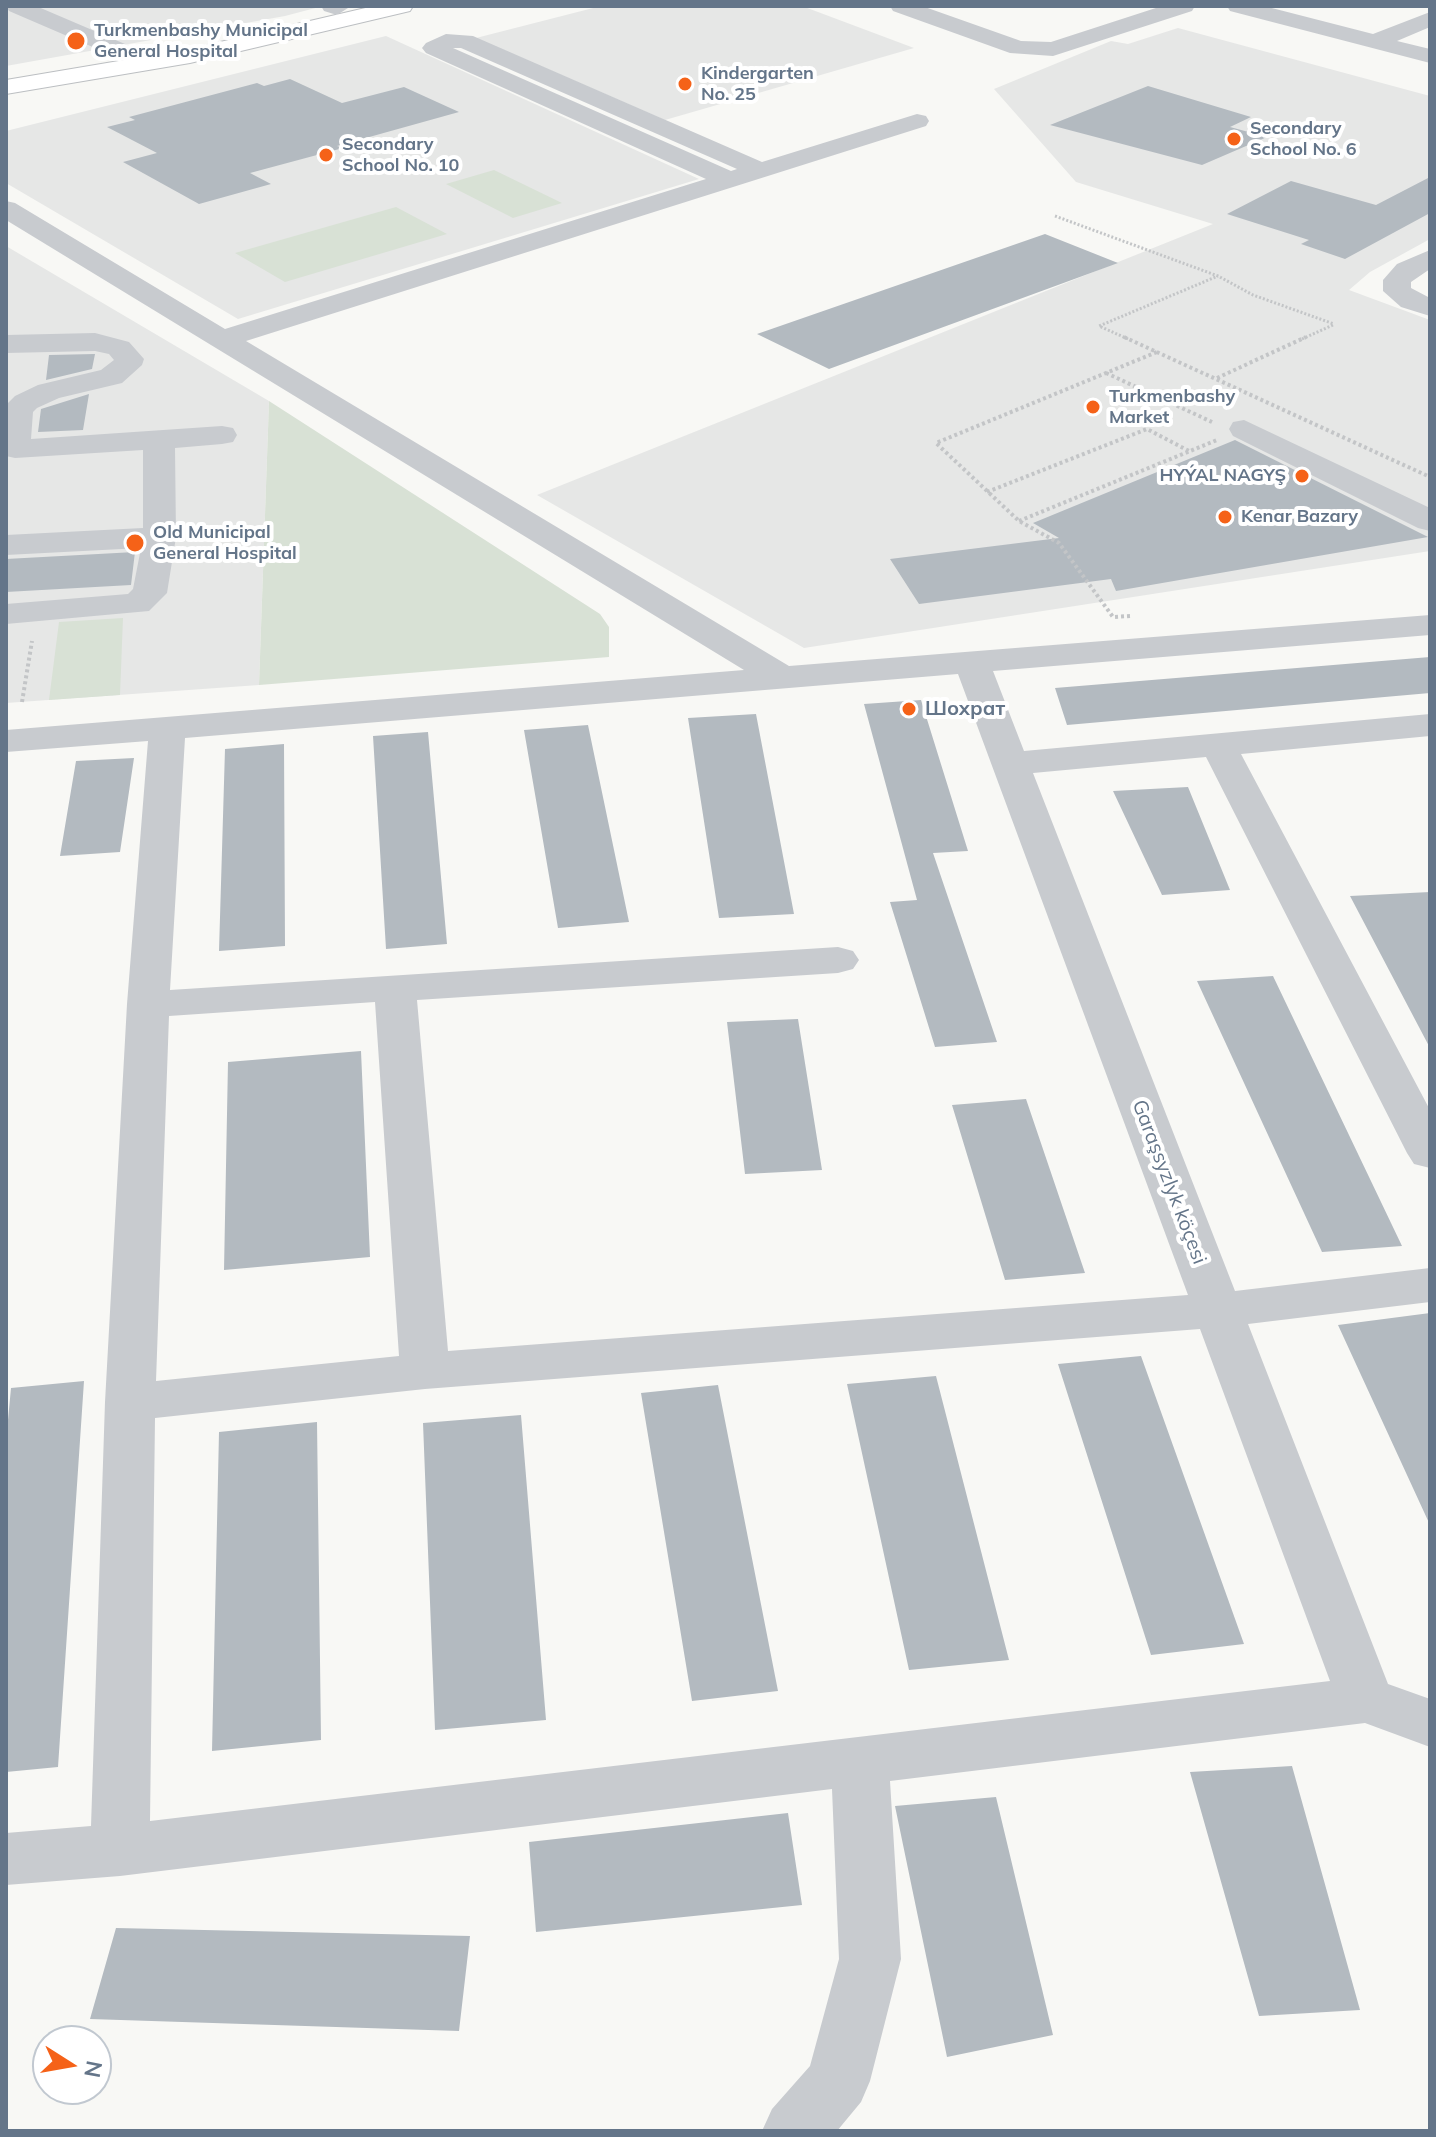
<!DOCTYPE html>
<html>
<head>
<meta charset="utf-8">
<style>
	body { margin:0 }
	#map { position:relative; width:1436px; height:2137px; overflow:hidden; background:#f8f8f5; font-family:Mulish,sans-serif }
	canvas { display:block }
	.frame { position:absolute; inset:0; border:8px solid #647589; pointer-events:none }
	.north { position:absolute; left:32px; top:2025px; width:80px; height:80px; box-sizing:border-box; background:#fff; border:2px solid #c1c8d0; border-radius:50%; rotate:101deg; font-size:22px; font-weight:700; line-height:32px; text-align:center; color:#647589 }
	.north::after { content:''; display:block; margin:auto; width:28px; height:36px; background:#f56218; clip-path:polygon(50% 0,100% 100%,50% 72%,0 100%) }
</style>
</head>
<body>
<div id="map">
<canvas width="1436" height="2137"></canvas>
<div class="frame"></div>
<div class="north">N</div>
</div>
<script>
const ctx = document.querySelector('canvas').getContext('2d');
ctx.lineJoin = 'round';
function paint(path, color) { ctx.fillStyle = color; ctx.fill(path, 'evenodd'); }
const poly = rows => new Path2D(rows.map(r => 'M' + r).join(''));
function stroke(path, color, width, dash) { ctx.strokeStyle = color; ctx.lineWidth = width; ctx.lineCap = dash ? 'butt' : 'round'; ctx.setLineDash(dash || []); ctx.stroke(path); }
function write(font, color, halo, rows, align = 'center') {
  ctx.font = font + ' Mulish,sans-serif'; ctx.lineWidth = 8; ctx.setLineDash([]); ctx.textBaseline = 'middle'; ctx.strokeStyle = halo; ctx.fillStyle = color; for (const [text, x, y, turn = 0] of rows) {
    ctx.save(); ctx.translate(x, y); ctx.rotate((+turn || 0) * Math.PI / 180); ctx.textAlign = isNaN(turn) ? turn : align; if (halo) ctx.strokeText(text, 0, 0); ctx.fillText(text, 0, 0); ctx.restore();
  }
}
paint(poly([
	[6,6,323,6,285,16,6,66],
	[601,6,802,6,914,48,665,120,476,38],
	[1178,28,1430,96,1430,239,1370,272,1349,290,1430,320,1430,551,804,648,537,495,1213,224,1076,182,994,89,1111,41,1128,44],
	[386,36,699,179,238,319,6,183,6,131],
	[6,246,269,401,259,685,6,703]
]), '#e6e7e6');
paint(poly([
	[494,170,562,203,513,218,446,184],
	[396,207,447,234,285,282,235,253],
	[269,401,600,614,609,627,609,657,259,685],
	[123,618,120,695,49,700,59,622]
]), '#d8e1d5');
paint(poly([
	[290,79,342,103,404,87,459,112,337,146,343,148,250,173,271,184,199,204,123,162,157,153,107,127,135,120,129,117,257,83,264,86],
	[1148,86,1251,117,1230,127,1267,137,1202,165,1050,125],
	[1430,177,1430,213,1345,259,1301,244,1309,240,1227,214,1291,181,1376,205],
	[1045,234,1118,263,829,369,757,334],
	[95,354,92,369,46,380,49,355],
	[89,394,83,430,38,432,41,409],
	[1235,440,1428,537,1116,591,1111,579,919,604,890,559,1059,538,1033,523],
	[135,552,131,585,6,592,6,559],
	[1430,657,1430,693,1067,725,1055,688],
	[921,700,968,851,933,853,997,1042,935,1047,890,902,917,900,864,704],
	[756,714,794,914,719,918,688,718],
	[588,725,629,922,558,928,524,730],
	[428,732,447,944,386,949,373,736],
	[284,744,285,946,219,951,225,749],
	[134,758,120,852,60,856,76,761],
	[1188,787,1230,890,1162,895,1113,791],
	[1430,892,1430,1048,1350,896],
	[1273,976,1402,1246,1322,1252,1197,981],
	[798,1019,822,1170,745,1174,727,1022],
	[361,1051,370,1257,224,1270,228,1062],
	[1026,1099,1085,1273,1005,1280,952,1105],
	[1430,1313,1430,1525,1338,1325],
	[1141,1356,1244,1644,1151,1655,1058,1364],
	[936,1376,1009,1660,909,1670,847,1384],
	[84,1381,58,1767,6,1772,6,1441,11,1388],
	[718,1385,778,1691,692,1701,641,1393],
	[521,1415,546,1720,435,1730,423,1423],
	[317,1422,321,1740,212,1751,219,1432],
	[1292,1766,1360,2010,1259,2016,1190,1772],
	[996,1797,1053,2035,947,2057,895,1806],
	[788,1813,802,1905,536,1932,529,1842],
	[116,1928,470,1936,459,2031,90,2019]
]), '#b3bac0');
const highway = poly([
	[374,6,413,6,410,11,190,63,6,94,6,80,190,49,374,6]
]);
stroke(highway, '#bcbfc2', 2);
stroke(poly([
	[1055,216,1218,276,1253,295,1334,324],
	[1128,339,1099,326,1218,276],
	[1302,339,1333,325]
]), '#c3c5c7', 3, [2, 2]);
stroke(poly([
	[1124,337,1430,477],
	[1106,373,1212,422],
	[1217,378,1306,337],
	[987,492,1147,429,1189,451],
	[1019,521,1217,440],
	[1130,616,1113,617,1059,543,1019,521,936,443,1157,352],
	[22,702,32,641]
]), '#c3c5c7', 4, [3, 3]);
paint(poly([
	[6,6,36,6,132,47,136,52,132,57,116,57,9,11,6,6],
	[321,6,347,6,348,8,337,15,324,11,321,6],
	[890,6,922,6,1021,41,1051,42,1162,6,1195,6,1192,11,1053,56,1010,53,893,11,890,6],
	[1227,6,1264,6,1373,34,1430,12,1430,27,1397,41,1430,49,1430,63,1230,11,1227,6],
	[446,34,473,36,762,162,917,114,926,116,929,121,926,126,246,341,789,666,1430,615,1430,635,993,671,1024,751,1430,714,1430,736,1241,754,1430,1110,1430,1168,1414,1164,1407,1153,1206,757,1033,773,1235,1291,1430,1268,1430,1302,1248,1324,1388,1684,1430,1699,1430,1747,1365,1723,890,1781,901,1959,870,2081,861,2102,837,2131,762,2131,772,2109,810,2066,839,1959,832,1789,120,1876,6,1885,6,1833,91,1826,105,1402,127,1004,148,741,6,752,6,730,744,670,6,220,6,201,15,203,225,329,706,179,426,53,422,48,426,43,446,34],
	[453,48,461,48,737,169,731,171,453,48],
	[958,674,1188,1295,448,1351,417,1000,838,973,853,969,859,960,853,951,838,947,170,990,185,738,958,674],
	[375,1002,399,1356,156,1381,169,1016,375,1002],
	[1200,1329,1330,1681,150,1821,155,1418,425,1389,1200,1329],
	[1430,250,1430,269,1411,282,1411,288,1430,298,1430,316,1401,307,1383,291,1383,280,1397,264,1430,250],
	[95,333,129,342,144,359,142,365,122,383,59,398,37,408,33,412,31,439,222,426,233,428,237,435,233,442,222,444,175,448,176,537,167,593,149,611,6,624,6,604,128,594,133,589,141,548,6,555,6,535,143,528,143,450,15,458,6,456,6,405,15,396,38,385,101,370,114,360,109,354,95,351,6,353,6,335,95,333],
	[1244,420,1430,508,1430,531,1418,528,1233,436,1229,429,1233,422,1244,420]
]), '#c8cbcf');
paint(highway, '#fff');
for (const [x, y, r, color] of [
	[76,41,10,"#f56218"],
	[685,84,8,"#f56218"],
	[1234,139,8,"#f56218"],
	[326,155,8,"#f56218"],
	[1093,407,8,"#f56218"],
	[1302,476,8,"#f56218"],
	[1225,517,8,"#f56218"],
	[135,543,10,"#f56218"],
	[909,709,8,"#f56218"]
]) { const dot = new Path2D(); dot.arc(x, y, r, 0, 2 * Math.PI); ctx.fillStyle = color; ctx.fill(dot); stroke(dot, '#fff', 3); }
write('bold 18px', '#647589', '#fff', [
	["Turkmenbashy Municipal",94,31],
	["General Hospital",94,52],
	["Kindergarten",701,74],
	["No. 25",701,95],
	["Secondary",1250,129],
	["School No. 6",1250,150],
	["Secondary",342,145],
	["School No. 10",342,166],
	["Turkmenbashy",1109,397],
	["Market",1109,418],
	["HYÝAL NAGYŞ",1286,476,"right"],
	["Kenar Bazary",1241,517],
	["Old Municipal",153,533],
	["General Hospital",153,554]
], 'left');
write('bold 20px', '#647589', '#fff', [
	["Шохрат",925,709]
], 'left');
write('20px', '#647589', '#fff', [
	["Garaşsyzlyk köçesi",1169,1182,69]
]);
</script>
</body>
</html>
